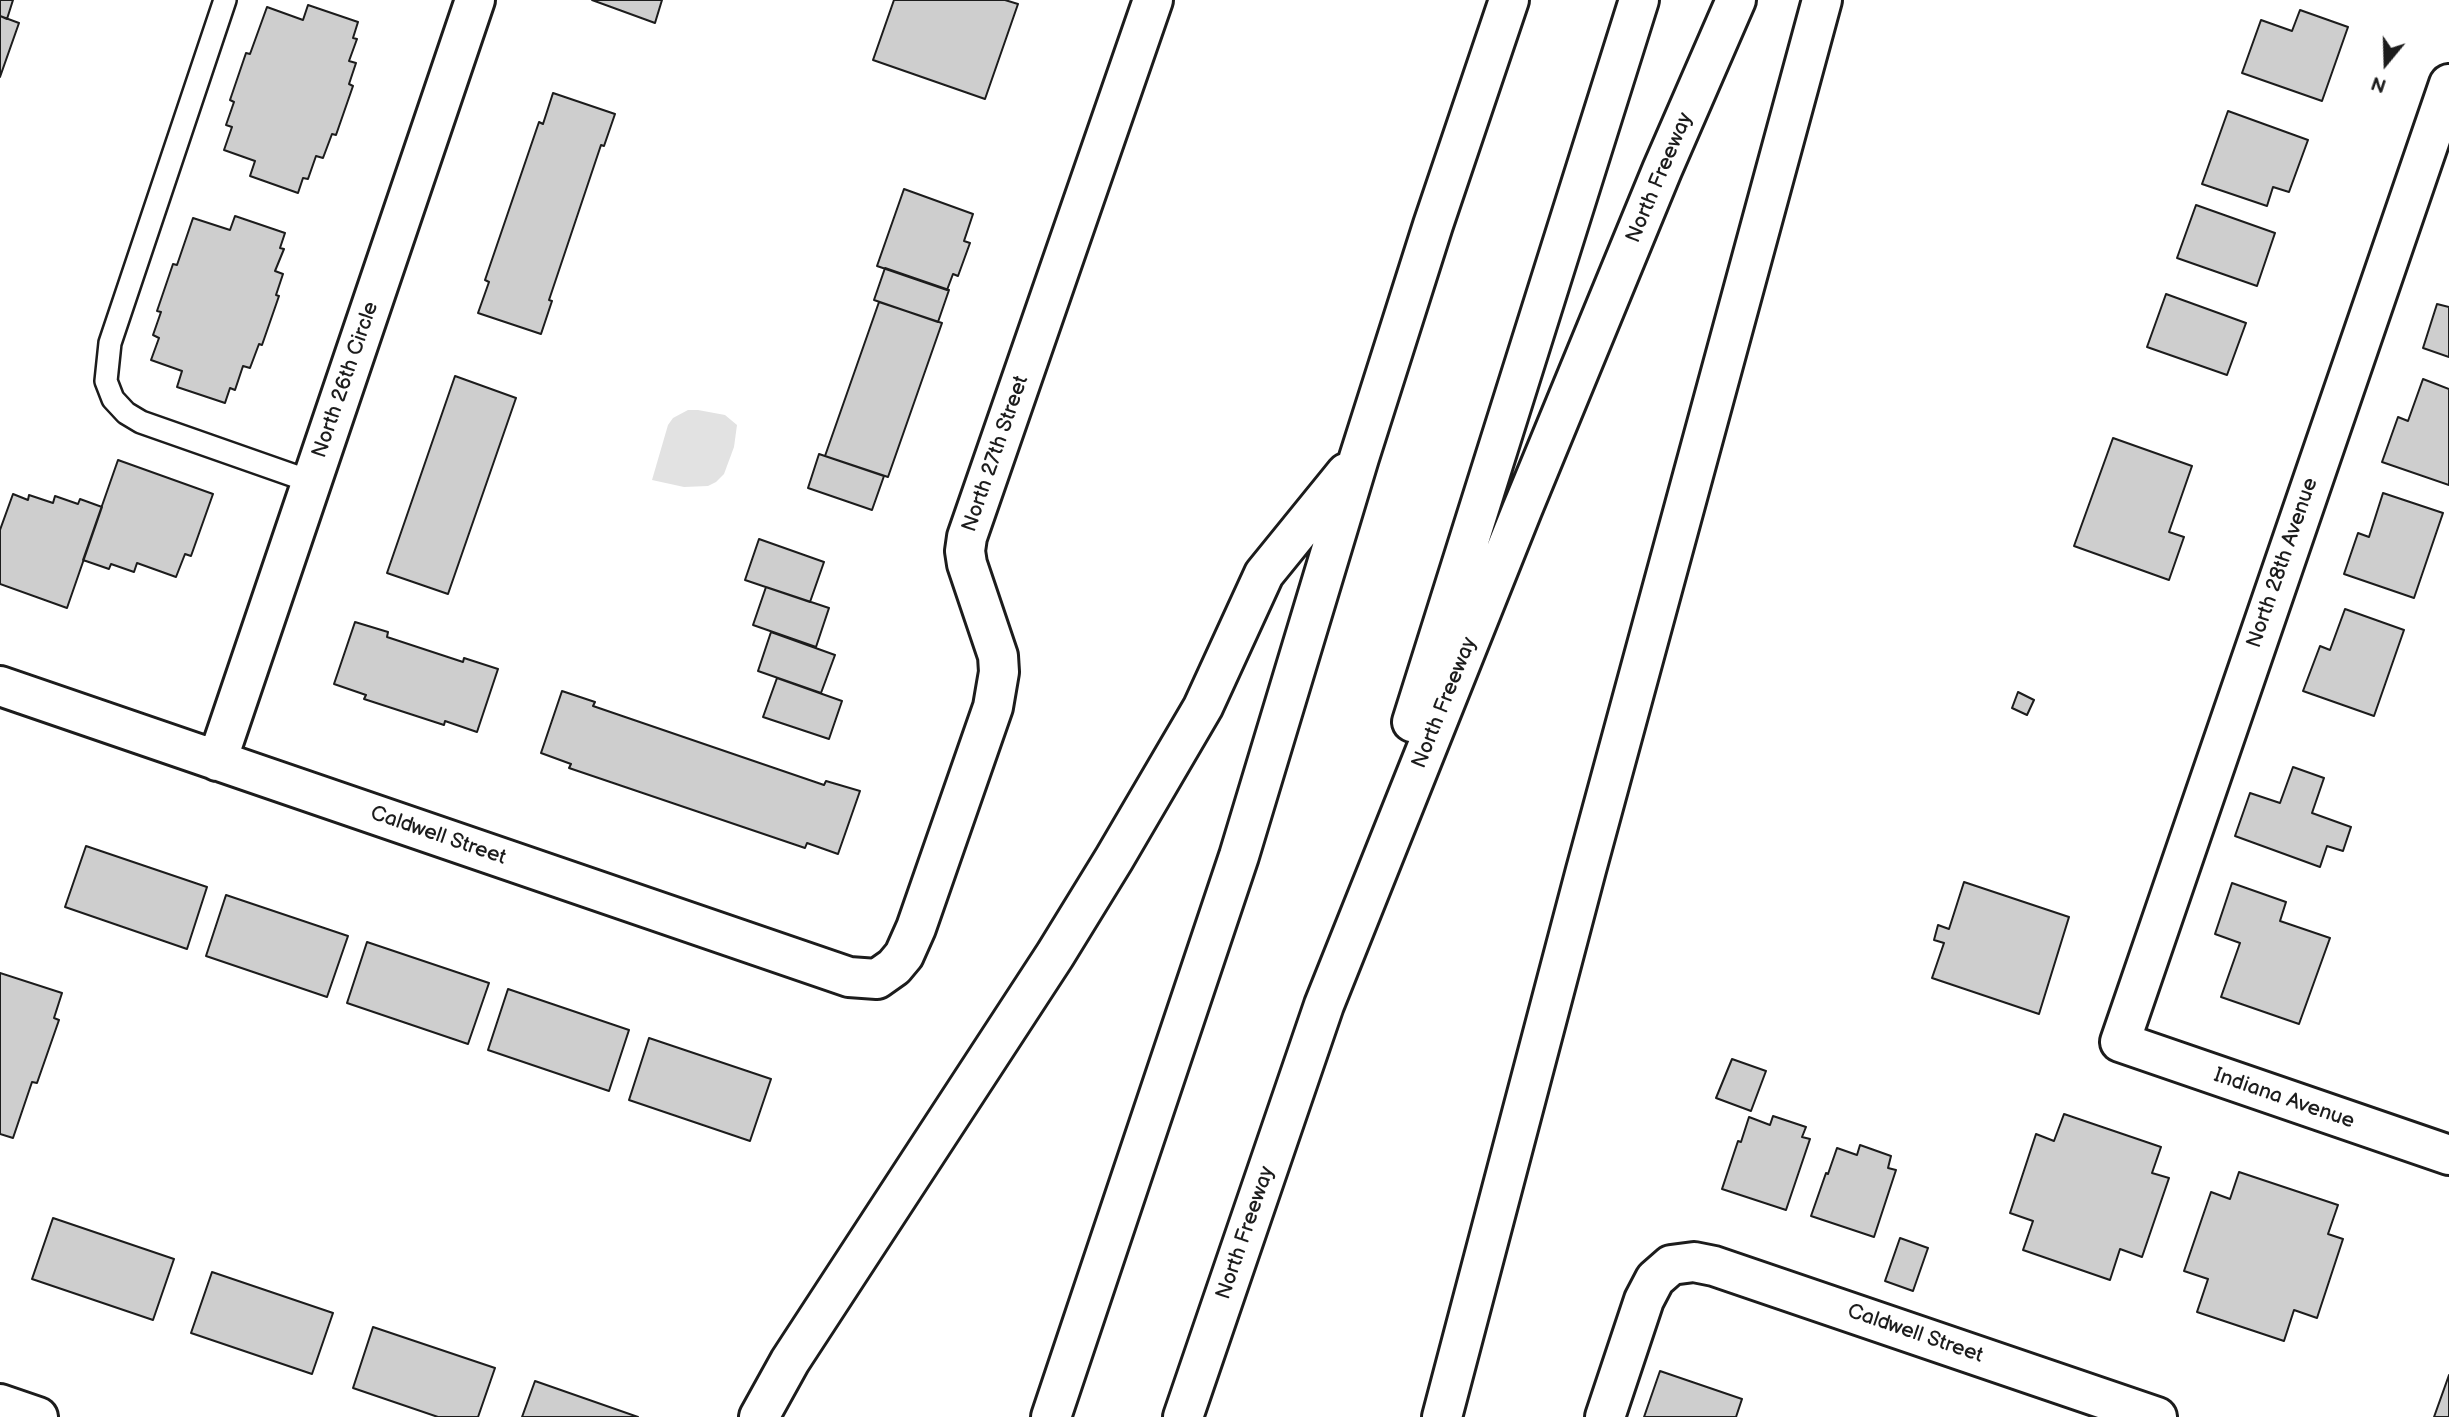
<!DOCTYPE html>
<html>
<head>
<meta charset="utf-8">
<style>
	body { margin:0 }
	#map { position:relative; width:2449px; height:1417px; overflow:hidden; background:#fff; font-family:"Balsamiq Sans",sans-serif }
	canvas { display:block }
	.north { position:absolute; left:2351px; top:28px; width:70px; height:70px; -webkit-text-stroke:5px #fff; paint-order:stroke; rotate:199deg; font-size:19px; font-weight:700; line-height:28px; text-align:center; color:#1c1c1c }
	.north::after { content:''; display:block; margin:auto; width:24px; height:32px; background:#1c1c1c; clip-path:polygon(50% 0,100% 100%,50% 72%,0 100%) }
</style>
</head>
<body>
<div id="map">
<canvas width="2449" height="1417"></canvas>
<div class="north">N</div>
</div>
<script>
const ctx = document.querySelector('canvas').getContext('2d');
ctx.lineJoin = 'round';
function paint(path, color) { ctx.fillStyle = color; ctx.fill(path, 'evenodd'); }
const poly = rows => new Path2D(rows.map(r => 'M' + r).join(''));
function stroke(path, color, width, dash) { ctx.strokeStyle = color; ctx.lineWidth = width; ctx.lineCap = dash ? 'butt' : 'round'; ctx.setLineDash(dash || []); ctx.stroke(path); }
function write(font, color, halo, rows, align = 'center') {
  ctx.font = font + ' "Balsamiq Sans",sans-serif'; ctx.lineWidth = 5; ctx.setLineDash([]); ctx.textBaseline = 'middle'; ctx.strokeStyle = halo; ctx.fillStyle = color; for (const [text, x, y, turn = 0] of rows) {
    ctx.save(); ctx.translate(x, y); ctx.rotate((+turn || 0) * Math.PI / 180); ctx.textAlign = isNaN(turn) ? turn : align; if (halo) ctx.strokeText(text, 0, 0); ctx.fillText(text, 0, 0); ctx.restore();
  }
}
paint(poly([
	[688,410,698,410,725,415,737,425,734,447,724,474,716,482,708,486,684,487,652,480,668,425,673,418]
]), '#e2e2e2');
const building = poly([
	[0,0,13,0,7,19,0,16,0,0],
	[592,0,662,0,655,23,592,0],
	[894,0,1005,0,1018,4,985,99,873,60,894,0],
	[308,5,358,22,353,38,357,39,349,61,356,63,349,84,353,86,336,135,332,134,323,158,316,156,308,179,303,178,298,193,250,176,255,161,224,150,232,127,226,125,234,102,230,100,246,53,250,54,267,7,303,20,308,5],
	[2300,10,2348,27,2322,101,2242,73,2261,20,2292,31,2300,10],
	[0,16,19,23,0,77,0,16],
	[553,93,615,114,604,146,601,145,549,300,552,301,541,334,478,313,489,282,485,280,539,122,543,124,553,93],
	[2228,111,2308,140,2289,192,2273,187,2267,206,2202,184,2228,111],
	[904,189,973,214,964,241,970,243,958,276,953,274,947,290,877,266,904,189],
	[2196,205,2275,233,2257,286,2177,258,2196,205],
	[235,216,285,233,280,248,284,249,275,271,283,274,276,295,279,296,262,345,259,344,250,368,243,366,235,390,230,388,225,403,177,387,182,371,151,360,159,338,153,335,161,312,157,311,173,264,177,265,193,218,230,230,235,216],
	[885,268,949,290,938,322,874,300,885,268],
	[2166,294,2246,323,2227,375,2147,347,2166,294],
	[879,302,942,323,888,477,825,456,879,302],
	[2437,304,2449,307,2449,357,2423,348,2437,304],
	[455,376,516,398,448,594,387,573,455,376],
	[2423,379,2449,389,2449,485,2382,462,2398,417,2408,421,2423,379],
	[2113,438,2192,466,2169,532,2184,537,2169,580,2074,546,2113,438],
	[819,454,884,476,872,510,808,488,819,454],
	[118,460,213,494,191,556,185,554,176,577,137,563,134,572,111,564,109,569,83,560,118,460],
	[2383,493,2443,513,2414,598,2344,574,2358,533,2369,537,2383,493],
	[13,494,28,500,29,495,53,503,55,496,78,504,80,499,102,507,67,608,0,584,0,530,13,494],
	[759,539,824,562,810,602,745,580,759,539],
	[766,587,829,608,816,647,753,625,766,587],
	[2345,609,2404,630,2374,716,2303,691,2320,646,2330,650,2345,609],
	[355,622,388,632,387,637,463,662,464,658,498,669,477,732,445,721,444,725,364,699,366,695,334,684,355,622],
	[771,632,835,655,821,693,758,671,771,632],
	[777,678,842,701,829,739,763,717,777,678],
	[562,691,595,702,593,706,824,785,826,781,860,791,838,854,807,843,805,848,569,768,571,764,541,753,562,691],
	[2018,692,2034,700,2027,715,2012,708,2018,692],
	[2293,767,2324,778,2312,813,2351,827,2343,851,2327,846,2320,867,2235,836,2250,793,2280,803,2293,767],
	[86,846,207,887,187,949,65,907,86,846],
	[1964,882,2069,917,2039,1014,1932,978,1944,943,1934,940,1938,925,1949,929,1964,882],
	[2232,883,2286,902,2280,921,2330,938,2299,1024,2221,997,2240,943,2215,934,2232,883],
	[226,895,348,936,327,997,206,956,226,895],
	[367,942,489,983,468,1044,347,1003,367,942],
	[0,973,62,993,54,1018,59,1020,37,1083,32,1082,13,1138,0,1134,0,973],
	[508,989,629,1030,609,1091,488,1050,508,989],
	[649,1038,771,1079,750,1141,629,1100,649,1038],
	[1732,1059,1766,1071,1751,1111,1716,1098,1732,1059],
	[2064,1114,2161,1147,2152,1173,2169,1178,2142,1257,2120,1249,2110,1280,2023,1250,2033,1221,2010,1213,2036,1134,2054,1141,2064,1114],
	[1773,1116,1806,1127,1802,1137,1810,1139,1786,1210,1722,1189,1738,1141,1741,1142,1749,1117,1770,1125,1773,1116],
	[1860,1145,1891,1156,1888,1168,1896,1170,1874,1237,1811,1216,1826,1173,1828,1174,1837,1148,1857,1155,1860,1145],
	[2239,1172,2338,1205,2328,1234,2343,1239,2317,1318,2294,1310,2284,1341,2197,1312,2208,1279,2184,1271,2211,1192,2230,1199,2239,1172],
	[53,1218,174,1259,153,1320,32,1279,53,1218],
	[1900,1238,1928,1248,1913,1291,1885,1281,1900,1238],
	[212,1272,333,1313,312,1374,191,1333,212,1272],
	[373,1327,495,1368,478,1417,438,1417,353,1388,373,1327],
	[1660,1371,1742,1399,1736,1417,1644,1417,1660,1371],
	[2449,1375,2449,1417,2434,1417,2449,1375],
	[535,1381,638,1417,522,1417,535,1381]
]);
paint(building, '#cecece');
stroke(building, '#1c1c1c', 2);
const service = poly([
	[225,0,110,343,106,381,113,399,126,413,141,422,312,482]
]);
const minor = poly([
	[2449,84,2120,1042,2449,1155],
	[0,686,849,977,877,979,894,967,904,955,916,928,993,707,999,672,998,656,967,564,965,551,967,537,1153,0],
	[217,761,475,0],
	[1605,1417,1644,1300,1655,1279,1671,1265,1694,1262,1714,1266,2157,1417]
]);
const secondary = poly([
	[0,1404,38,1417]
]);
const motorway = poly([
	[1412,722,1639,0],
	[759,1417,790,1361,1055,955,1114,859,1203,707,1264,574,1346,473],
	[1051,1417,1239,856,1359,458,1433,225,1509,0],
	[1183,1417,1324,1005,1522,510,1662,170,1736,0],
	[1442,1417,1586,870,1822,0]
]);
stroke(service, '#1c1c1c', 26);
stroke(minor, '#1c1c1c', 44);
stroke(secondary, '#1c1c1c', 44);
stroke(motorway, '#1c1c1c', 44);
stroke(service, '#fff', 21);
stroke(minor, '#fff', 38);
stroke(secondary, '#fff', 38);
stroke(motorway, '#fff', 38);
write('21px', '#1c1c1c', '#fff', [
	["North Freeway",1660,178,-67],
	["North 26th Circle",346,380,-71],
	["North 27th Street",996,454,-71],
	["North 28th Avenue",2283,563,-71],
	["North Freeway",1445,703,-68],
	["Caldwell Street",438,836,19],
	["Indiana Avenue",2284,1099,19],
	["North Freeway",1246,1233,-71],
	["Caldwell Street",1915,1334,19]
]);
</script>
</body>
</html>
